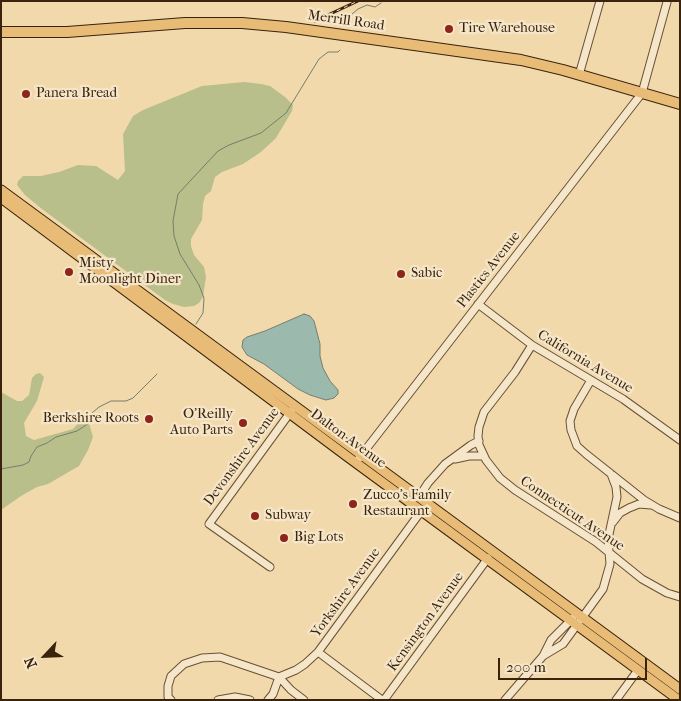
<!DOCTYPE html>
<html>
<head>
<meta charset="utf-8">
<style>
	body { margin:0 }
	#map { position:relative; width:681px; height:701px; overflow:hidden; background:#f1d9ac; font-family:"IM FELL French Canon",serif }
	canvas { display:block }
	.frame { position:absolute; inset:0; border:2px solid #39230c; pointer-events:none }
	.north { position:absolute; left:20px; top:631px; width:50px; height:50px; -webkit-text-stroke:4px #f6e6c9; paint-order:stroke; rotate:245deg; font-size:14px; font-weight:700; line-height:20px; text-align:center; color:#39230c }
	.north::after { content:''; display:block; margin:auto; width:18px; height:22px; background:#39230c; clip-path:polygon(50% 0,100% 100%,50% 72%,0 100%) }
	.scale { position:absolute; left:498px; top:658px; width:149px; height:22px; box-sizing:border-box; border:2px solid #39230c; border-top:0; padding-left:6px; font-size:15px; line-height:18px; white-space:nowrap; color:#39230c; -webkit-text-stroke:4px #f6e6c9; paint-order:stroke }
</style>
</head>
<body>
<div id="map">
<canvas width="681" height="701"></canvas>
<div class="frame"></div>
<div class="north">N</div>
<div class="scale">200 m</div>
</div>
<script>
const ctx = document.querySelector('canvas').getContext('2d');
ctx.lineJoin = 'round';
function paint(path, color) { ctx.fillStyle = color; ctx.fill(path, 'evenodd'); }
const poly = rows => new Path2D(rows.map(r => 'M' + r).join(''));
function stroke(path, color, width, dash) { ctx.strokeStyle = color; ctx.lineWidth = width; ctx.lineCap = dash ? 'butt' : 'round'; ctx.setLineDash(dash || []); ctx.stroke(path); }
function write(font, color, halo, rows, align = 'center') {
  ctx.font = font + ' "IM FELL French Canon",serif'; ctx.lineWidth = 4.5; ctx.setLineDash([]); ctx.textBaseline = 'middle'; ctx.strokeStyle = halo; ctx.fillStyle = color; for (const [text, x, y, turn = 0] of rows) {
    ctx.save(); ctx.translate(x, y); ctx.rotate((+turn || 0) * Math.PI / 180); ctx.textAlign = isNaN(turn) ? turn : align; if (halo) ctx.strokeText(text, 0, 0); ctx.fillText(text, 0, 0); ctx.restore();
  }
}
paint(poly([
	[244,82,261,84,270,86,285,97,293,105,292,111,276,138,261,152,243,164,222,172,215,177,211,191,205,196,203,204,202,220,191,239,191,246,194,255,204,267,206,277,203,297,199,303,194,306,184,307,173,304,165,300,42,209,25,195,17,185,18,181,23,176,41,176,59,172,78,165,96,166,118,180,125,171,123,134,133,116,143,110,202,86],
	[40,373,44,377,37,401,24,423,26,436,34,440,73,429,82,419,86,419,89,423,93,437,88,450,79,466,48,484,37,487,21,496,1,510,1,392,17,401,22,401,29,395,32,378,36,374]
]), '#b9bf8a');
const water = poly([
	[304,314,310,316,314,321,320,344,320,356,323,368,330,381,338,390,338,394,334,398,326,400,310,395,298,389,264,364,247,355,242,347,243,340,247,337,265,331,304,314]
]);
paint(water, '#9bbaad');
stroke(water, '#747e6d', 1);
stroke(poly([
	[344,25,345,20,358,9,367,5,375,7,381,3],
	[196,324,203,313,204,298,199,285,180,254,174,236,173,221,178,194,218,151,229,145,261,133,286,113,319,59,328,52,338,52,340,50],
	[1,469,23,465,29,462,31,456,37,447,47,443,56,437,77,431,89,423,92,413,99,407,111,401,126,401,133,398,157,374]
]), '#747e6d', 1);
const minor = poly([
	[579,75,600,1],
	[478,304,532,345,623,399,680,440],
	[532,345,515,372,484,412,479,427,478,436,479,445,486,460,500,478,515,490,596,542,642,579,667,593,680,597],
	[591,380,574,409,570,421,571,430,577,446,586,454,644,500,659,509,680,518],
	[455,459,469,456,484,456],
	[356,462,642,93,667,2],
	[419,497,428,483,445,464,471,445,479,441],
	[613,522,620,513,629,508,639,504,651,505],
	[270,567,209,524,295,406],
	[318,652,382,700],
	[543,656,551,640,573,618],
	[279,677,291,690,304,700],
	[171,700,168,697,168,686,171,676,184,664,202,658,220,657,279,677,296,670,305,664,318,652,422,510],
	[218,700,235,697,250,700],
	[268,700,273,694,279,677],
	[384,700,488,558],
	[505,700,543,656,563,644,603,589,610,564,608,539,617,497,616,487,611,474],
	[616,700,638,670]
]);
const major = poly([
	[1,190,680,689],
	[1,198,348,457,679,700]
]);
const highway = poly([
	[1,32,67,32,185,23,242,23,286,27,521,60,563,70,680,104]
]);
stroke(minor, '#675034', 9);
stroke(major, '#39230c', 11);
stroke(highway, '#39230c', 12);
stroke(minor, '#f6e6c9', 7);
stroke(major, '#e8bc76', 9);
stroke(highway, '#e8bc76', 10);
const rail = poly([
	[315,21,358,1]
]);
stroke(rail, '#39230c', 3);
stroke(rail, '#f6e6c9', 1, [4]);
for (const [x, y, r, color] of [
	[449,29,5,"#8f2418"],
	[26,94,5,"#8f2418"],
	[69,272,5,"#8f2418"],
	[401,274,5,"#8f2418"],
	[149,419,5,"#8f2418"],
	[243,423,5,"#8f2418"],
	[353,504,5,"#8f2418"],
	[255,516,5,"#8f2418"],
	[284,538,5,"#8f2418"]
]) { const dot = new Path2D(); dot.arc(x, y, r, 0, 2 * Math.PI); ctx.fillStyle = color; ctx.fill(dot); stroke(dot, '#f6e6c9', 2); }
write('14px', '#39230c', '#f6e6c9', [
	["Merrill Road",346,21,8],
	["Plastics Avenue",489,270,-52],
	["California Avenue",585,362,31],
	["Dalton Avenue",348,439,36],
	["Devonshire Avenue",242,457,-54],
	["Connecticut Avenue",572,514,34],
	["Yorkshire Avenue",346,593,-54],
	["Kensington Avenue",426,622,-54]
]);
write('14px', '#39230c', '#f6e6c9', [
	["Tire Warehouse",459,29],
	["Panera Bread",36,94],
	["Misty",79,264],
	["Moonlight Diner",79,280],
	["Sabic",411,274],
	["O'Reilly",233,415,"right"],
	["Auto Parts",233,431,"right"],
	["Berkshire Roots",139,419,"right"],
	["Zucco's Family",363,496],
	["Restaurant",363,512],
	["Subway",265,516],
	["Big Lots",294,538]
], 'left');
</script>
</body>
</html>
